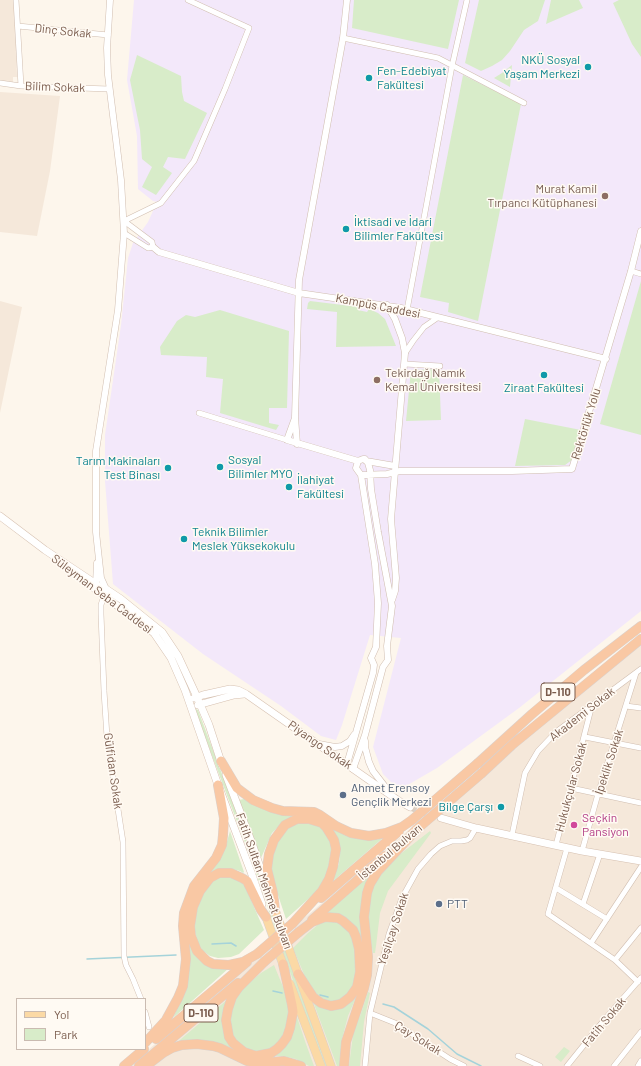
<!DOCTYPE html>
<html>
<head>
<meta charset="utf-8">
<style>
	body { margin:0 }
	#map { position:relative; width:641px; height:1066px; overflow:hidden; background:#fdf6ec; font-family:Barlow,sans-serif }
	canvas { display:block }
	.legend { position:absolute; left:16px; top:998px; width:130px; height:52px; box-sizing:border-box; background:#fffaf3; border:1px solid #cabbb1; margin:0; padding:5px 7px; list-style:none; font-size:12px; color:#7a5c4d }
	.legend li { display:flex; align-items:center; gap:8px; height:20px }
	.legend b { width:20px; border:1px solid #cabbb1 }
</style>
</head>
<body>
<div id="map">
<canvas width="641" height="1066"></canvas>
<ul class="legend">
<li><b style="height:5px;background:#fbd9a5"></b>Yol</li>
<li><b style="height:11px;background:#d8ecc9"></b>Park</li>
</ul>
</div>
<script>
const ctx = document.querySelector('canvas').getContext('2d');
ctx.lineJoin = 'round';
function paint(path, color) { ctx.fillStyle = color; ctx.fill(path, 'evenodd'); }
const poly = rows => new Path2D(rows.map(r => 'M' + r).join(''));
function stroke(path, color, width, dash) { ctx.strokeStyle = color; ctx.lineWidth = width; ctx.lineCap = dash ? 'butt' : 'round'; ctx.setLineDash(dash || []); ctx.stroke(path); }
function write(font, color, halo, rows, align = 'center') {
  ctx.font = font + ' Barlow,sans-serif'; ctx.lineWidth = 3; ctx.setLineDash([]); ctx.textBaseline = 'middle'; ctx.strokeStyle = halo; ctx.fillStyle = color; for (const [text, x, y, turn = 0] of rows) {
    ctx.save(); ctx.translate(x, y); ctx.rotate((+turn || 0) * Math.PI / 180); ctx.textAlign = isNaN(turn) ? turn : align; if (halo) ctx.strokeText(text, 0, 0); ctx.fillText(text, 0, 0); ctx.restore();
  }
}
paint(poly([
	[0,0,15,0,17,77,13,77,13,82,0,81],
	[0,92,60,96,50,171,37,236,0,232],
	[0,301,22,307,0,413],
	[641,642,641,1066,129,1066,584,682]
]), '#f5e8da');
paint(poly([
	[134,0,641,0,641,611,519,708,437,768,399,790,383,774,373,747,401,638,370,635,342,725,336,740,321,736,281,706,203,654,113,584,105,481,105,435,121,325,128,258,133,243,148,222,157,202,153,201,138,189,137,136,127,80]
]), '#f3e8fa');
paint(poly([
	[354,0,459,0,448,49,352,28],
	[479,0,545,0,538,21,524,30,510,51,502,60,492,66,481,71,465,63],
	[551,0,579,0,583,8,546,24],
	[619,0,641,0,641,57,632,44,613,3],
	[137,55,181,76,182,92,184,101,207,113,185,159,168,157,163,167,172,173,156,195,142,187,152,167,142,159,140,130,130,80],
	[512,65,510,87,494,78,502,73],
	[463,75,521,104,478,321,448,312,449,303,420,297],
	[641,281,641,435,600,424],
	[310,301,359,307,358,310,367,312,369,309,378,313,385,319,396,346,336,347,337,312,307,309,308,303],
	[220,310,289,331,287,408,269,408,269,423,279,425,276,430,220,413,223,379,206,377,207,357,161,355,160,347,177,321,186,315,195,317],
	[439,369,441,420,406,421,411,370],
	[525,419,581,430,572,460,565,465,515,466],
	[196,709,198,710,237,814,327,1066,325,1066,296,989,250,856,195,711],
	[244,799,297,814,284,821,272,833,261,858,239,800],
	[311,823,319,826,328,834,332,850,332,860,325,879,315,893,286,919,272,877,271,862,278,839,289,827,297,824],
	[331,826,383,838,332,882,339,863,340,853],
	[230,831,244,872,243,873,240,871,228,868,222,868,206,876,226,845],
	[430,831,431,833,388,891,380,913,376,946,375,953,373,953,368,923,370,898,373,887,379,877,394,859],
	[225,875,242,882,245,886,264,930,239,954,231,957,218,958,210,956,202,950,198,943,195,932,194,921,196,907,210,882],
	[370,875,366,884,362,937,359,938,325,913],
	[330,920,338,921,347,927,355,944,356,970,354,985,345,998,333,1003,320,1000,309,986,293,948,308,933,320,923],
	[190,942,196,954,229,968,173,1018,181,1000,188,943],
	[274,965,288,999,290,1015,285,1035,271,1050,259,1052,251,1052,233,1038,229,1023,235,1000,243,988,261,973],
	[360,988,348,1016,342,1039,341,1066,337,1066,314,1004,323,1008,332,1010],
	[368,992,370,993,364,1022,360,1066,349,1066,354,1027,360,1016],
	[228,999,225,1010,237,1052,174,1045],
	[297,1017,306,1044,314,1066,309,1066,296,1059,283,1056,270,1056,291,1038],
	[564,1047,570,1051,561,1062,555,1057]
]), '#d8ecc9');
stroke(poly([
	[212,944,231,943,236,946],
	[87,959,176,955],
	[273,991,282,993],
	[320,995,328,997],
	[383,1004,394,1007,428,1029,457,1054,481,1066]
]), '#a5d3da', 1.5);
stroke(poly([
	[410,807,436,817]
]), '#dcd0c4', 7, [7, 3.5]);
const minor = poly([
	[16,0,21,86],
	[18,26,108,35],
	[343,38,438,58,524,103],
	[0,83,21,86,109,89],
	[124,233,148,248,153,247,152,242,124,221,161,203,194,161,225,89,249,28,188,0],
	[631,271,641,274],
	[407,310,452,66,467,0],
	[405,353,413,341,424,327,437,318],
	[405,364,440,366],
	[199,413,287,440],
	[104,595,101,605,101,614,104,691,107,737,123,842,124,956,126,965,133,979,141,999],
	[626,706,641,708],
	[585,737,641,748],
	[571,788,641,803],
	[512,835,525,773,538,751,556,732,641,669],
	[556,845,592,705],
	[567,848,548,914,615,960,638,982],
	[582,851,598,794,636,673],
	[556,888,607,919],
	[583,904,600,854],
	[591,943,641,867],
	[615,960,641,928],
	[145,1012,149,1027],
	[370,1013,395,1023,450,1059,464,1066],
	[518,1056,540,1066],
	[365,1066,370,1013,389,934,402,898,418,869,431,854,440,846,452,841,461,841,467,840,470,838,476,828],
	[567,1066,605,1019,641,978],
	[614,1066,641,1032],
	[638,1066,641,1061]
]);
const tertiary = poly([
	[153,247,159,252,299,293,401,308,606,359],
	[387,305,395,319,402,338,405,353,391,519,396,578,395,591,392,600],
	[295,418,287,440,358,461,363,459,365,459,368,463,370,470,371,489,378,532,392,606,387,646,388,660,383,667,365,735,353,769],
	[297,444,295,417,299,280,343,38,347,0],
	[366,461,395,466],
	[361,475,387,474,400,471,512,471,572,469,631,271,641,231],
	[96,584,97,563],
	[106,589,101,578,96,532,96,451,118,310,124,233,121,180,108,75,107,48,110,0],
	[365,741,365,747,369,762,373,771,390,793],
	[319,744,335,747,342,746,350,741,354,735],
	[347,764,373,673,374,665,371,658,376,647,378,603,375,564,361,475,356,468,358,461]
]);
const secondary = poly([
	[0,516,45,550,96,584,102,589,106,589,121,599,162,632,178,656,197,697,209,725,222,765],
	[95,589,154,633,171,658,185,690,218,785,251,872,262,904],
	[194,698,203,695,230,689,238,690,246,694,399,801,410,807],
	[198,705,234,695,244,694],
	[226,775,253,846,270,897],
	[441,818,476,828,582,851,641,861]
]);
const primary = poly([
	[275,910,331,1066],
	[266,917,285,970],
	[290,984,321,1066]
]);
const trunk = poly([
	[221,761,237,788,253,800,272,808,283,811,314,812,320,815,336,826,351,833,369,836,386,833,402,827,412,820],
	[478,763,532,714,584,670,641,626],
	[482,773,512,745,641,639],
	[321,898,399,831],
	[275,910,273,893,267,869,269,854,274,840,285,825,297,819,309,819,322,823,326,827,334,840,336,849,333,867,329,879,322,891,293,923],
	[312,920,385,856],
	[257,954,243,962,229,965,213,964,207,961,197,951,191,936,190,926,193,907,200,891,210,878,219,873,231,873,242,878,247,881,261,910,266,917],
	[264,962,239,987,232,997,228,1009,226,1020,229,1037,233,1043,244,1052,256,1056,271,1053,277,1049,282,1044,287,1037,290,1028,293,1012,292,1005,283,964],
	[298,974,313,997,321,1003,331,1006,341,1004,350,997,357,987,360,972,359,949,356,937,353,930,343,921,338,918,325,917,312,922,299,932],
	[156,1039,247,962],
	[145,1043,166,1020,178,998,183,986,186,959,183,926,184,913,194,886,216,858,222,845,223,835,224,818,218,785],
	[124,1066,144,1049],
	[139,1066,238,983],
	[146,1066,163,1053,172,1048,182,1045,197,1044,213,1046,220,1048,247,1061,261,1063,284,1061,301,1066],
	[344,1066,346,1042,364,988,367,975,368,957,364,917,367,893,370,884,378,871,417,829]
]);
stroke(minor, '#d1beb0', 6);
stroke(tertiary, '#d1beb0', 7);
stroke(secondary, '#d6c0b0', 8);
stroke(primary, '#dad1cd', 9);
stroke(trunk, '#dad1cd', 10);
stroke(minor, '#fff', 5);
stroke(tertiary, '#fff', 6);
stroke(secondary, '#fff', 7);
stroke(primary, '#fbd9a5', 8);
stroke(trunk, '#f9c8a4', 9);
const trunkBridge = poly([
	[412,820,478,763],
	[417,829,482,773],
	[257,954,293,923],
	[264,962,299,932]
]);
stroke(trunkBridge, '#dad1cd', 10, []);
stroke(trunkBridge, '#f9c8a4', 9);
for (const [x, y, r, color] of [
	[588,67,4,"#0f9aa8"],
	[369,78,4,"#0f9aa8"],
	[605,196,4,"#8d6e63"],
	[346,229,4,"#0f9aa8"],
	[544,375,4,"#0f9aa8"],
	[377,380,4,"#8d6e63"],
	[220,467,4,"#0f9aa8"],
	[168,468,4,"#0f9aa8"],
	[289,487,4,"#0f9aa8"],
	[184,539,4,"#0f9aa8"],
	[343,795,4,"#5c6f8a"],
	[501,807,4,"#0f9aa8"],
	[574,825,4,"#d1479c"],
	[439,904,4,"#5c6f8a"]
]) { const dot = new Path2D(); dot.arc(x, y, r, 0, 2 * Math.PI); ctx.fillStyle = color; ctx.fill(dot); stroke(dot, '#fffaf3', 1.5); }
for (const [x, y, w] of [
	[558,692,34],
	[201,1013,34]
]) { const box = new Path2D(); box.roundRect(x - w / 2, y - 9, w, 18, 3); ctx.fillStyle = '#fffaf3'; ctx.fill(box); stroke(box, '#7a5c4d', 1); }
write('bold 11px', '#7a5c4d', null, [
	["D-110",558,692],
	["D-110",201,1013]
]);
write('12px', '#7a5c4d', '#fffaf3', [
	["Dinç Sokak",63,31,6],
	["Bilim Sokak",55,87,2],
	["Kampüs Caddesi",378,306,11],
	["Rektörlük Yolu",586,424,-73],
	["Süleyman Seba Caddesi",102,594,37],
	["Akademi Sokak",582,714,-38],
	["Piyango Sokak",320,745,35],
	["İpeklik Sokak",609,762,-72],
	["Gülfidan Sokak",113,771,82],
	["Hukukçular Sokak",571,787,-75],
	["İstanbul Bulvarı",390,852,-40],
	["Fatih Sultan Mehmet Bulvarı",264,881,70],
	["Yeşilçay Sokak",393,929,-72],
	["Fatih Sokak",604,1022,-50],
	["Çay Sokak",418,1038,32]
]);
write('12px', '#0d838f', '#fffaf3', [
	["NKÜ Sosyal",580,60,"right"],
	["Yaşam Merkezi",580,74,"right"],
	["Fen-Edebiyat",377,71],
	["Fakültesi",377,85],
	["İktisadi ve İdari",354,222],
	["Bilimler Fakültesi",354,236],
	["Ziraat Fakültesi",544,388,"center"],
	["Sosyal",228,460],
	["Bilimler MYO",228,474],
	["Tarım Makinaları",160,461,"right"],
	["Test Binası",160,475,"right"],
	["İlahiyat",297,480],
	["Fakültesi",297,494],
	["Teknik Bilimler",192,532],
	["Meslek Yüksekokulu",192,546],
	["Bilge Çarşı",493,807,"right"]
], 'left');
write('12px', '#785e54', '#fffaf3', [
	["Murat Kamil",597,189],
	["Tırpancı Kütüphanesi",597,203],
	["Tekirdağ Namık",385,373,"left"],
	["Kemal Üniversitesi",385,387,"left"]
], 'right');
write('12px', '#4e5e75', '#fffaf3', [
	["Ahmet Erensoy",351,788],
	["Gençlik Merkezi",351,802],
	["PTT",447,904]
], 'left');
write('12px', '#b23c85', '#fffaf3', [
	["Seçkin",582,818],
	["Pansiyon",582,832]
], 'left');
</script>
</body>
</html>
